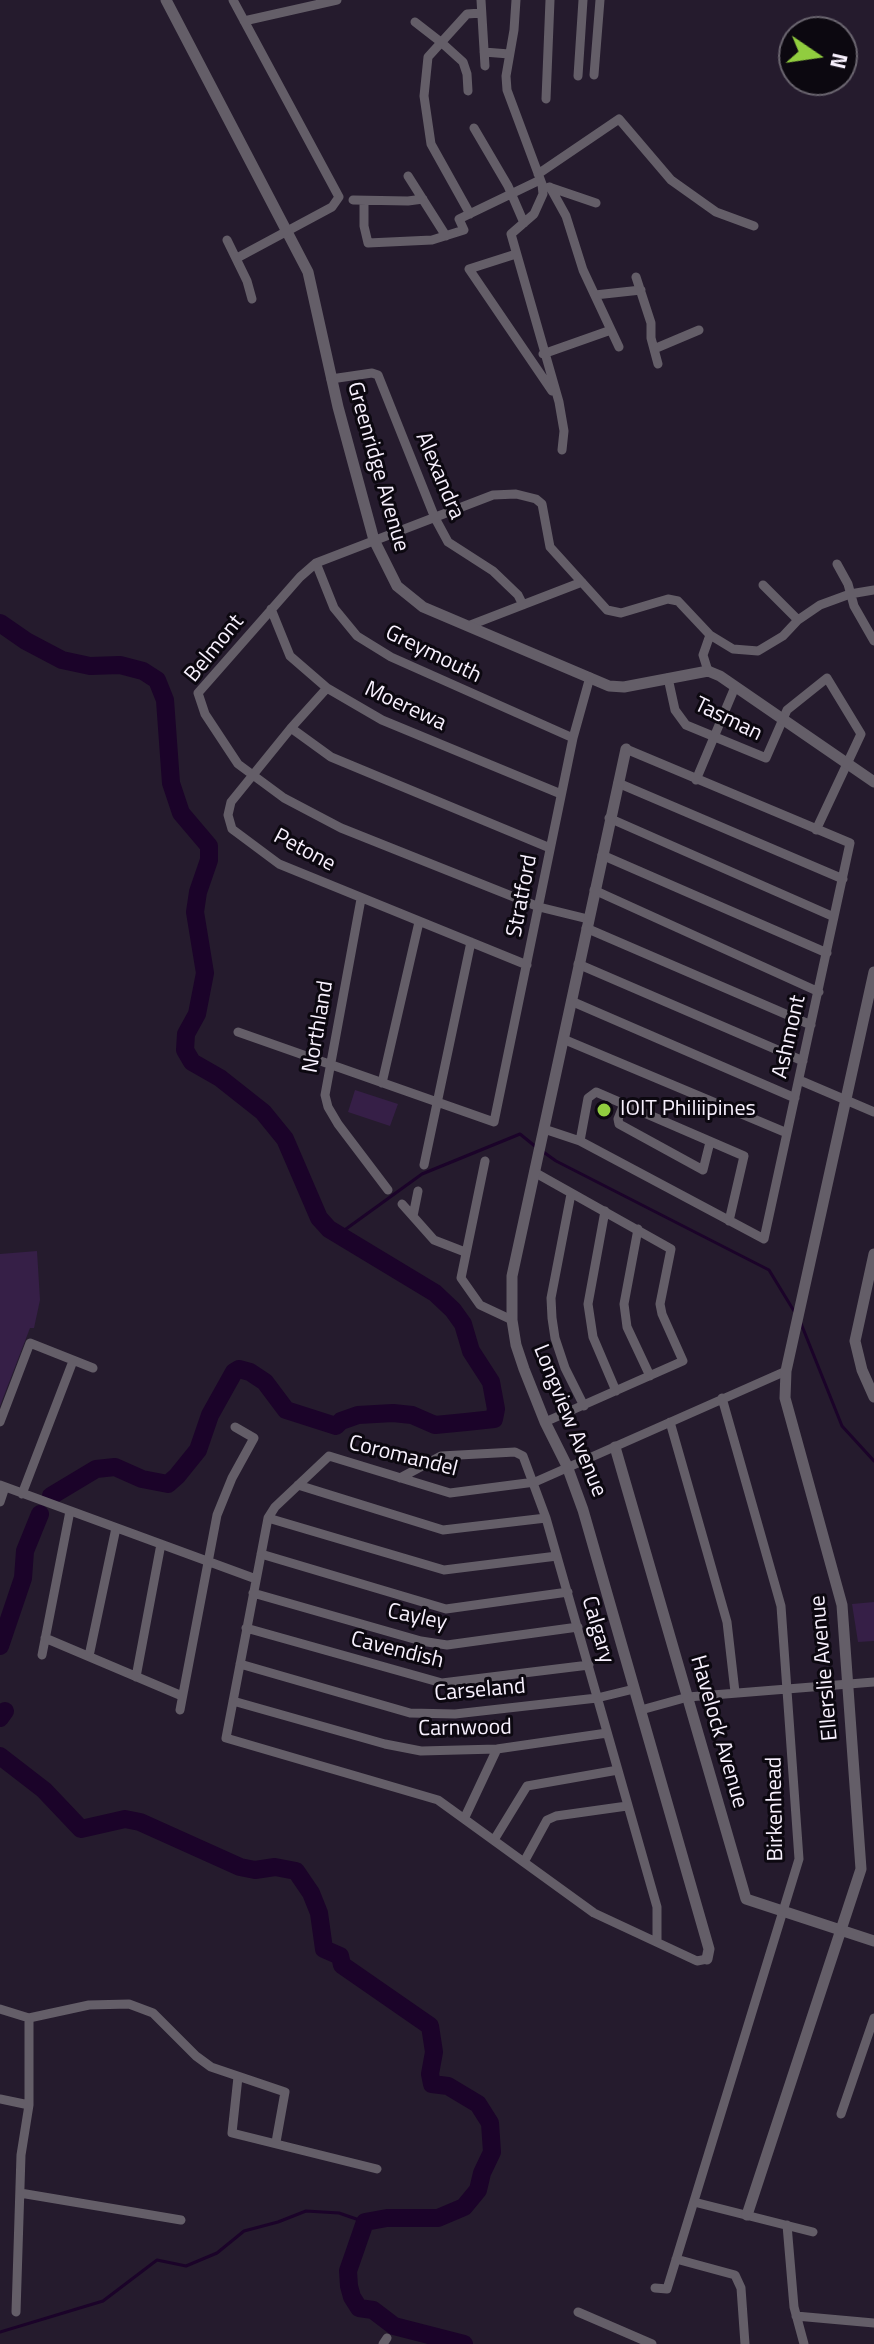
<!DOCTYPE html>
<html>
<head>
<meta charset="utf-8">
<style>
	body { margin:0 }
	#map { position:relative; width:874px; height:2344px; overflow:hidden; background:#251b2d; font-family:"Titillium Web",sans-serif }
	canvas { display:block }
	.north { position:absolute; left:778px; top:16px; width:80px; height:80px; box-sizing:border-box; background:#0c0810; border:2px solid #6a656f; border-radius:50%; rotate:103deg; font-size:22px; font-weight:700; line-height:32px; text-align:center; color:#f8f1fe }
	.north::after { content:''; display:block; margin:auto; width:28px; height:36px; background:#91cd3f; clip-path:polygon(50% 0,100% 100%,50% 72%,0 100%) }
</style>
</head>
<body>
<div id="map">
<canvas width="874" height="2344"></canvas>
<div class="north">N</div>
</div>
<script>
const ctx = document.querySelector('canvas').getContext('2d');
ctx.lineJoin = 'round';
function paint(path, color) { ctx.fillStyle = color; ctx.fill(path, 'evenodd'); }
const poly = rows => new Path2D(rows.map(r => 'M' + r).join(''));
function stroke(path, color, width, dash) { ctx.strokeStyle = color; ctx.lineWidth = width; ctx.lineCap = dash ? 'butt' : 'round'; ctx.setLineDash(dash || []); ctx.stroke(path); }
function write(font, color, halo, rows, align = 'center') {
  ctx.font = font + ' "Titillium Web",sans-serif'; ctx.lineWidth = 6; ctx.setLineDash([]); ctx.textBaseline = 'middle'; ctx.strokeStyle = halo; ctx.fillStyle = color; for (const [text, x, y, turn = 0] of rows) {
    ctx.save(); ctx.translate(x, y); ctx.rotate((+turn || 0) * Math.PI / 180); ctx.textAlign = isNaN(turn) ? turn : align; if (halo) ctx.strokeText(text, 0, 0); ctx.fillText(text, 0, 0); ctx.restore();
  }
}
paint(poly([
	[355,1090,398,1104,390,1126,348,1112],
	[37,1251,40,1300,34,1328,30,1328,0,1406,0,1254],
	[874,1602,874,1641,858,1642,852,1604]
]), '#361f47');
stroke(poly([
	[542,1151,556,1161,769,1270,794,1311],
	[339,1234,422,1174,520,1134,536,1147],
	[800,1321,842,1426,874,1461],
	[0,2332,103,2301,157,2260,186,2266,217,2253,244,2231,278,2222,306,2211,339,2213,365,2222]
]), '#1b0329', 3);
stroke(poly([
	[0,623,26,641,62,660,90,666,120,665,143,671,157,680,165,700,171,783,181,813,209,846,209,860,198,892,195,912,205,973,197,1014,186,1034,185,1050,192,1062,220,1078,263,1112,285,1139,319,1218,329,1229,435,1293,453,1310,463,1324,471,1351,491,1382,496,1409,494,1419,466,1422,435,1425,412,1415,393,1413,358,1415,341,1421,336,1426,286,1410,265,1382,250,1372,239,1369,234,1372,210,1415,198,1450,177,1476,168,1484,142,1479,115,1467,96,1469,51,1496],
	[0,1646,23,1578,25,1551,40,1514],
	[0,1716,5,1711,0,1718],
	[0,1756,44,1790,81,1829,125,1819,140,1822,240,1867,255,1870,275,1867,296,1871,311,1893,319,1913,324,1949,340,1956,342,1965,430,2026,434,2052,430,2074,432,2084,448,2086,478,2104,490,2123,492,2152,482,2173,478,2190,464,2207,438,2218,387,2218,365,2222,348,2271,349,2286,352,2297,359,2308,373,2310,394,2326,464,2344]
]), '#1b0329', 18);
stroke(poly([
	[233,0,339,197,332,207,237,258],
	[481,0,485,66],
	[516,0,514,30,506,76,507,90,542,184,543,194,534,214,511,234,559,402,564,431,562,450],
	[244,21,337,0],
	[415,22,442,43,463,62,467,74,468,91],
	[484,52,509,54],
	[594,75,600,0],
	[578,76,583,0],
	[546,99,550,0],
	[474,128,508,186,524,223],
	[538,174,619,119,671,180,716,212,754,226],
	[408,176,446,236],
	[549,187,596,203],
	[550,187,566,216,583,270,619,347],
	[353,200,408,201,423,199],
	[364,202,364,226,368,243,432,240,464,230,459,219,540,180],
	[470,214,431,144,424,96,428,57,467,14,481,13],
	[227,240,247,281,252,299],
	[516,254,469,269,552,391],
	[636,277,651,323,651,338,658,364],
	[595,295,641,290],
	[654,349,699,330],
	[543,354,611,330],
	[331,379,372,373,378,375,435,518,448,542,493,571,518,595,523,605],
	[316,563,334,608,357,636,391,657,573,738],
	[837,564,848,584,854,606,874,641],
	[763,585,798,620],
	[271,609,290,656,327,688,382,720,561,794],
	[468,626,582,582],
	[708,671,703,655,710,635],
	[668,678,675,710,686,725,766,758,787,710,827,678,861,734,816,830],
	[327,688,291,728,231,802,228,815,232,829,279,864,527,965],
	[291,728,331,757,550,848],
	[696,780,735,687],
	[618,783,843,879],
	[609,818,834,917],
	[602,855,827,953],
	[594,890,819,992],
	[361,899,325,1095,328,1107,338,1124,388,1190],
	[588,919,539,907,341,828,284,798,238,764,205,714,198,693,300,577,316,563,493,495,516,494,536,499,542,504,550,547,607,610,621,613,668,599,678,601,710,635,733,649,758,651,783,636,798,620,820,605,850,594,874,590],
	[586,928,811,1025],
	[578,964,803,1061],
	[571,1001,795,1098],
	[238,1032,494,1122,573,738,590,677],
	[563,1039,787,1133],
	[799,1080,874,1112],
	[382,1083,419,922],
	[624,1104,618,1119,619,1124,703,1170,710,1142],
	[544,1129,580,1141,764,1239,850,843,626,749],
	[580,1141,588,1098,596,1092,744,1156,729,1221],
	[485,1161,461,1278,480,1305,512,1320],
	[424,1165,471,942],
	[534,1172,671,1249,660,1304,662,1314,683,1361,545,1422],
	[571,1194,551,1298,552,1318,555,1338,565,1368,584,1406],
	[402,1204,434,1240,465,1252],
	[605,1211,588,1304,593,1337,616,1391],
	[413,1216,418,1191],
	[638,1229,624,1304,627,1327,650,1376],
	[0,1422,30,1343,93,1368],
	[670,1422,727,1622,735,1692],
	[400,1478,441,1456,515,1452,523,1456,546,1518,657,1907,657,1941],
	[0,1485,256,1579],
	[298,1485,443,1530,546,1518],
	[22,1494,73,1361],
	[0,1502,5,1487],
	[268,1518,444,1570,557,1556],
	[261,1554,446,1609,568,1592],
	[253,1593,421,1641,447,1645,578,1627],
	[246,1628,442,1683,589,1665],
	[45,1638,182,1696],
	[42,1655,70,1511],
	[89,1656,116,1528],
	[240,1664,410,1713,455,1714,597,1698,634,1689],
	[136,1677,161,1544],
	[233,1701,385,1744,421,1751,497,1749,607,1733],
	[180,1710,217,1515,232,1478,254,1438,235,1427],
	[641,1710,688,1697,874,1682],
	[465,1817,497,1749],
	[494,1840,527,1786,618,1770],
	[524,1862,547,1820,556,1816,627,1806],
	[707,1959,697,1961,594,1913,438,1800,226,1738,268,1518,275,1507,329,1456,450,1493,535,1482,786,1371],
	[0,2009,29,2018,89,2005,129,2004,153,2013,196,2056,211,2067,285,2092,276,2142],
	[238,2077,232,2133,377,2169],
	[0,2099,29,2105],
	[841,2114,874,2018],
	[20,2193,181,2220],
	[694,2202,813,2232],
	[787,2225,794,2307,804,2344],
	[676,2259,735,2275,741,2288,745,2344],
	[655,2288,667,2289,799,1859,781,1606,722,1398],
	[16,2312,21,2155,29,2105,29,2018],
	[578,2312,652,2344],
	[796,2316,874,2323],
	[383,2344,387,2338]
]), '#645e68', 9);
stroke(poly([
	[166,0,308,272,338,407,374,540,397,586,423,607,609,686,624,687,708,671,720,676,874,782],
	[626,749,512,1276,512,1320,516,1345,524,1369,545,1422,567,1466,583,1510,709,1949,707,1959],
	[874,1254,855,1341,862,1370,874,1397],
	[615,1447,746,1899,874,1941],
	[747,2215,861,1869,842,1605,785,1398,786,1371,874,972]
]), '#645e68', 11);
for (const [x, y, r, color] of [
	[604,1110,8,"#91cd3f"]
]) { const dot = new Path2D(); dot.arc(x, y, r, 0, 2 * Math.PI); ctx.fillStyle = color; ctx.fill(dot); stroke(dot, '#0c0810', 3); }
write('22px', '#f8f1fe', '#0c0810', [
	["Greenridge Avenue",377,467,74],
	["Alexandra",439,476,67],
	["Belmont",215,649,-51],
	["Greymouth",433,655,26],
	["Moerewa",405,707,25],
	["Tasman",728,720,26],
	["Petone",304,851,28],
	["Stratford",523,896,-79],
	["Northland",319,1027,-80],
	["Ashmont",790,1037,-77],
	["Longview Avenue",569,1421,68],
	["Coromandel",403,1457,14],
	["Cayley",417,1618,12],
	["Calgary",597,1630,74],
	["Cavendish",397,1651,14],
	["Ellerslie Avenue",825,1668,-95],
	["Carseland",480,1691,-5],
	["Carnwood",465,1729,-1],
	["Havelock Avenue",718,1732,74],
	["Birkenhead",776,1809,-91]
]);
write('22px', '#f8f1fe', '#0c0810', [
	["IOIT Philiipines",620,1110]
], 'left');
</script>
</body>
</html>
